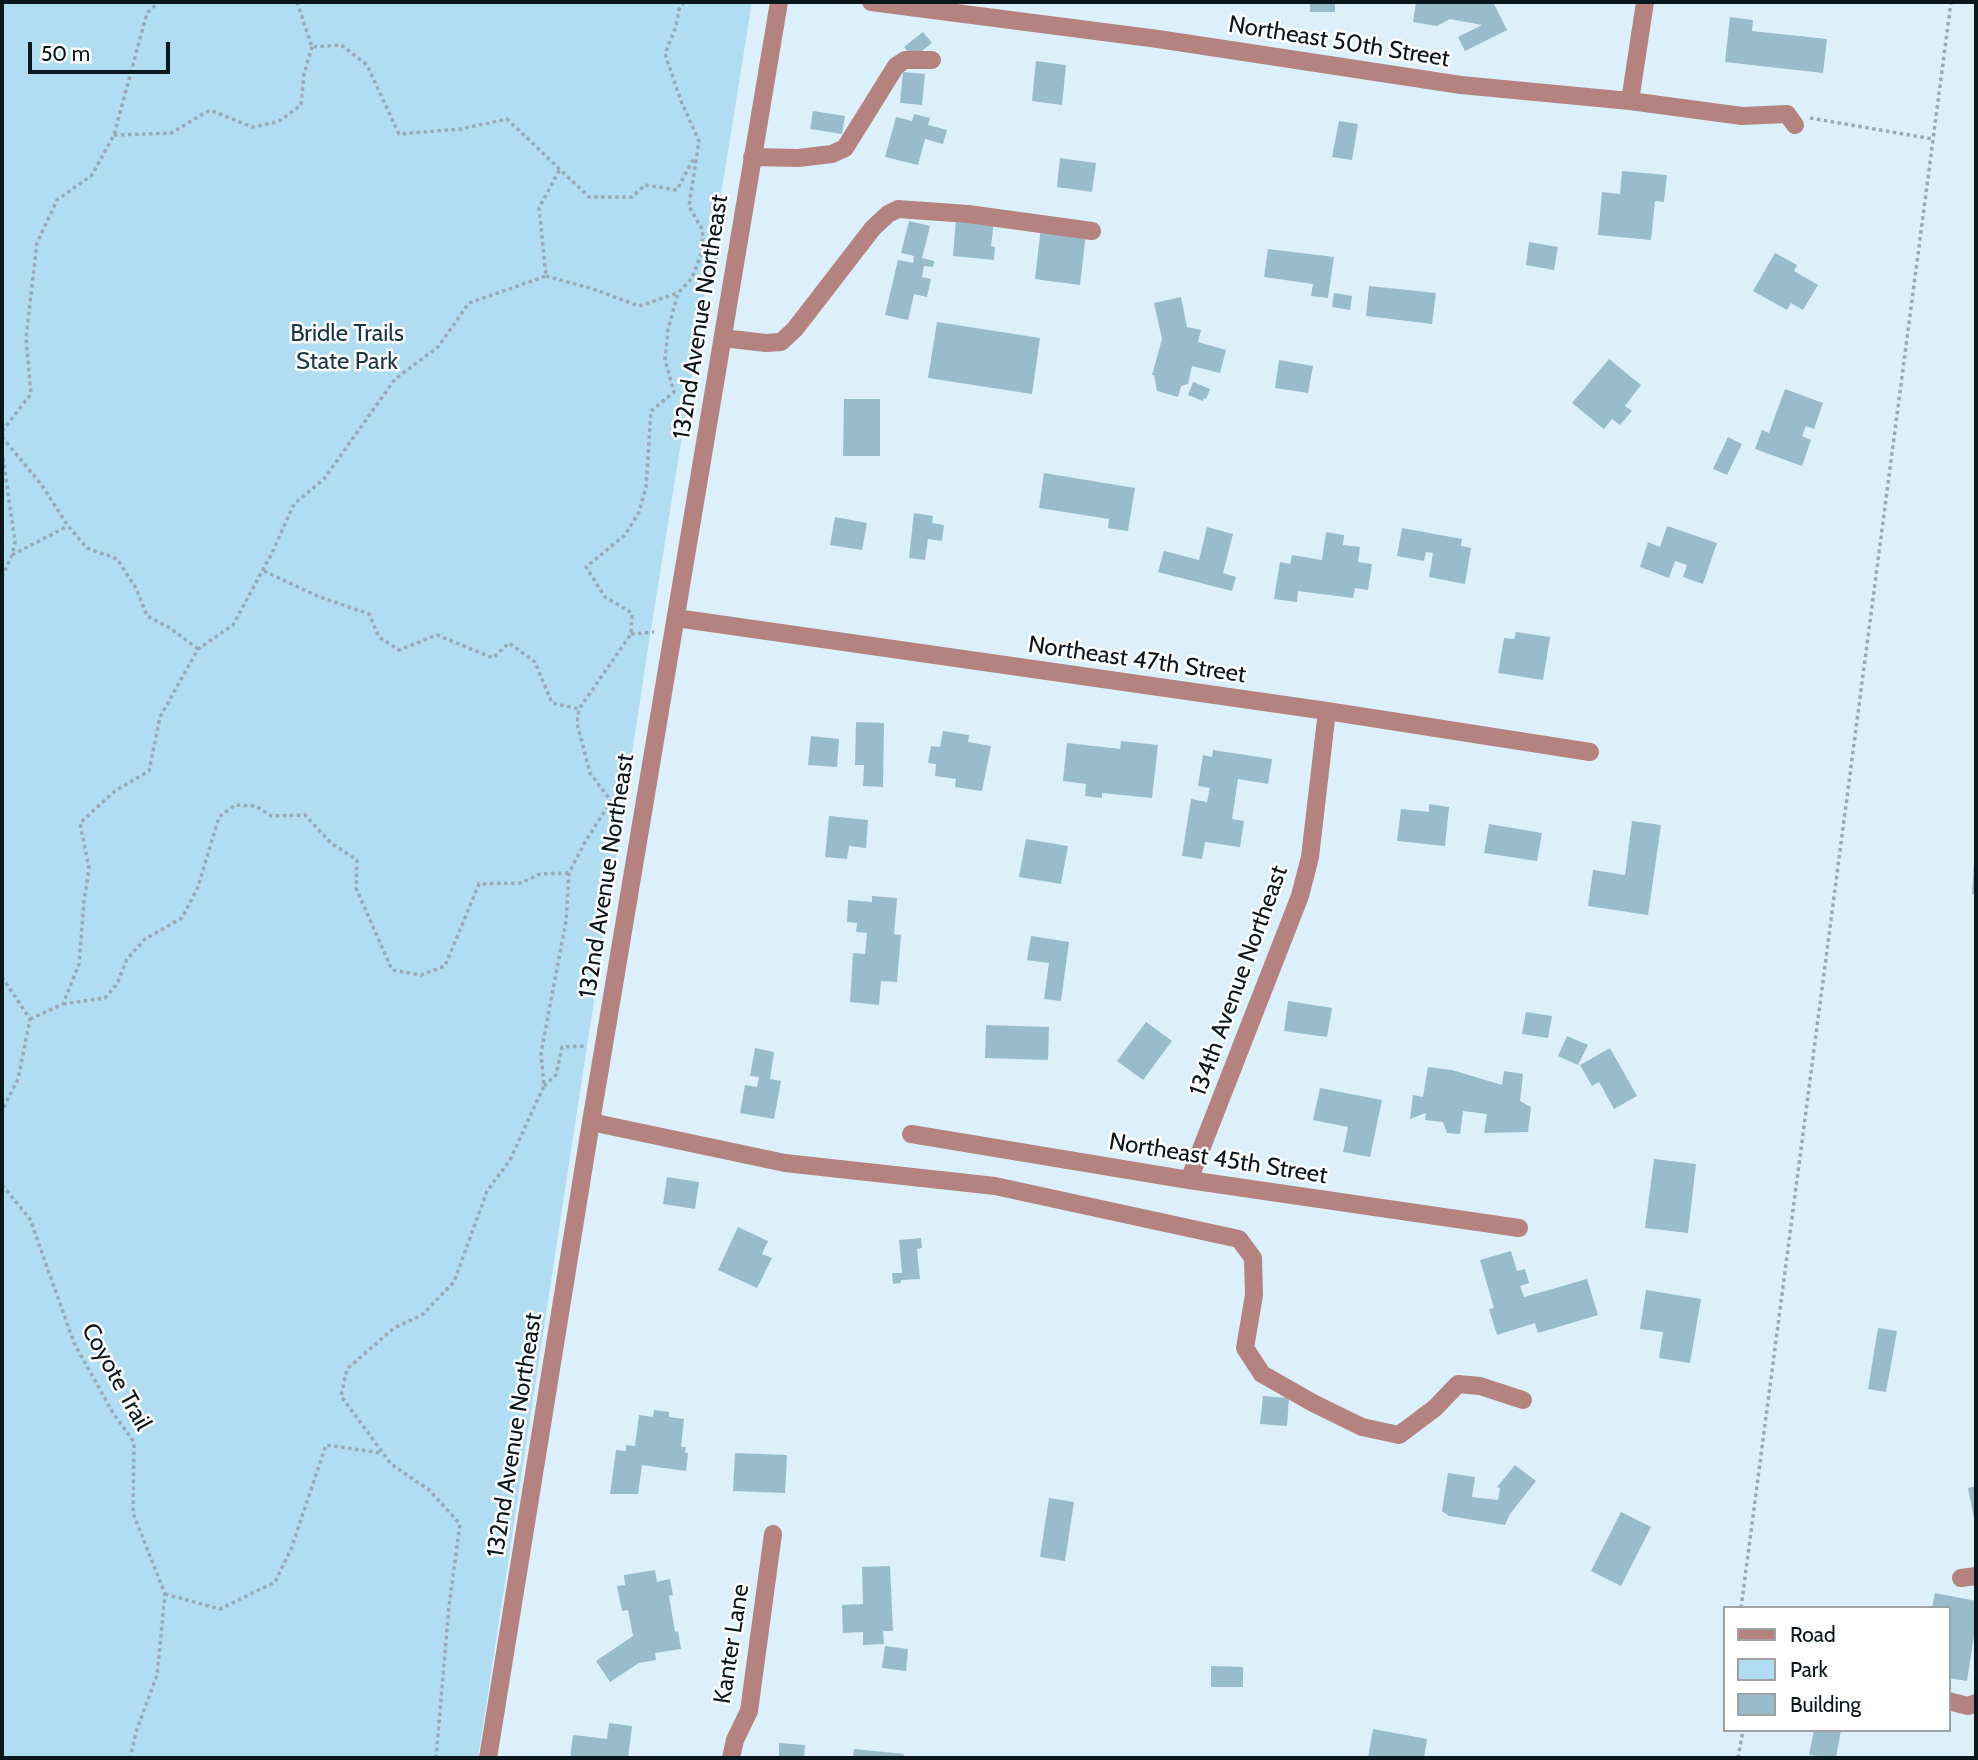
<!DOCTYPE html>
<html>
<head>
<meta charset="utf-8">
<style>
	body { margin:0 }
	#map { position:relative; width:1978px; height:1760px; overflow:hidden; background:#dbf0fb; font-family:Cabin,sans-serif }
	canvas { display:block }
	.frame { position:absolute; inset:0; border:4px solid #09161c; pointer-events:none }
	.legend { position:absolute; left:1723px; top:1606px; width:228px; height:126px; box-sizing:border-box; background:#fff; border:2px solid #9da2a4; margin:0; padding:9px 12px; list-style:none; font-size:21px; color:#09161c }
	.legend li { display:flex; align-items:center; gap:14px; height:35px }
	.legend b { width:35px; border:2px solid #9da2a4 }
	.scale { position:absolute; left:28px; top:42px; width:142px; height:32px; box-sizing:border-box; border:4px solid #09161c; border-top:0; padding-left:9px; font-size:21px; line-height:24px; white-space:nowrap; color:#09161c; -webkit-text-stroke:5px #fff; paint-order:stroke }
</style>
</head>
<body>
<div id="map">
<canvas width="1978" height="1760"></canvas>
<div class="frame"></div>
<ul class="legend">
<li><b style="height:9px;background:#b5837f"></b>Road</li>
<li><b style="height:19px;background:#b1ddf3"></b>Park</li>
<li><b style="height:19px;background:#99bccd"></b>Building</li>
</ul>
<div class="scale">50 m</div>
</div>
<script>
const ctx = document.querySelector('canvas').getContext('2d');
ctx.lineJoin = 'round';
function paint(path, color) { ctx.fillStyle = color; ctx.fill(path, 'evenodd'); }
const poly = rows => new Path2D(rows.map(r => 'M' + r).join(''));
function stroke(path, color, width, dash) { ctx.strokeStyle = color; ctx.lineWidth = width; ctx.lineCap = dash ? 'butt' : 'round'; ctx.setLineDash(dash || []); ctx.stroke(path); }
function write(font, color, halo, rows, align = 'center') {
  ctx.font = font + ' Cabin,sans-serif'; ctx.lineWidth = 5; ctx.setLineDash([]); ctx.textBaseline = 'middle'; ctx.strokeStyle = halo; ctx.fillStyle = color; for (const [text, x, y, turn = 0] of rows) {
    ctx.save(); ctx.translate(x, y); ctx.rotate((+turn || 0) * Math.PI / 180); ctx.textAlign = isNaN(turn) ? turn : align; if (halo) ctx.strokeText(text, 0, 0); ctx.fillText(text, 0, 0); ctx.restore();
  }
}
paint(poly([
	[2,2,752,2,651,629,478,1758,2,1758]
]), '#b1ddf3');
paint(poly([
	[1310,2,1335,2,1335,12,1310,12],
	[1416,2,1493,2,1507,30,1465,51,1458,37,1482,25,1450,19,1437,26,1413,22],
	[1730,17,1753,20,1752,31,1827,39,1823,73,1725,62],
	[923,32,932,43,913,58,904,47],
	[1036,61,1066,65,1062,105,1032,101],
	[903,72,925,74,922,105,900,103],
	[813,111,845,116,842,134,810,129],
	[914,114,930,118,928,125,947,130,943,144,925,139,918,165,885,157,896,117,912,121],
	[1339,121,1358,124,1352,160,1332,157],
	[1060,158,1096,163,1092,192,1057,187],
	[1622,171,1667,175,1664,202,1655,201,1651,240,1598,235,1602,192,1620,194],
	[956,218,994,221,991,246,995,247,994,260,953,256],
	[909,221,930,226,922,258,934,261,933,267,924,266,922,277,931,279,927,297,914,294,908,320,885,315,898,260,913,263,914,256,901,253],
	[1041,227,1086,233,1080,285,1035,279],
	[1529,242,1558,247,1554,270,1526,265],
	[1268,249,1334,257,1328,298,1311,296,1313,284,1264,277],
	[1775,253,1797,265,1794,271,1818,285,1803,310,1791,303,1787,310,1753,291],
	[1369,286,1436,293,1432,324,1366,316],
	[1334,293,1352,296,1350,310,1332,307],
	[1181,297,1187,327,1201,330,1198,342,1226,350,1220,373,1192,366,1188,384,1181,386,1178,397,1157,391,1154,375,1152,375,1162,339,1154,303],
	[937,322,1040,338,1032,394,928,378],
	[1609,359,1641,385,1625,406,1632,411,1620,425,1612,419,1604,429,1572,403],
	[1279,360,1313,366,1308,393,1275,388],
	[1193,382,1210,389,1206,399,1204,398,1203,401,1188,395],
	[1785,389,1823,403,1814,429,1806,426,1802,436,1811,440,1802,466,1755,449,1762,430,1769,433],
	[844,399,880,399,880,456,843,456],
	[1728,437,1742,444,1727,475,1713,469],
	[1044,473,1135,488,1128,531,1108,528,1109,519,1039,508],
	[914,513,933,516,932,523,944,525,942,541,928,539,925,560,909,558],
	[835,517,867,523,862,550,830,545],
	[1667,526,1717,543,1703,584,1683,577,1687,565,1675,561,1669,578,1640,567,1648,542,1660,547],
	[1207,527,1233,534,1223,573,1236,577,1232,591,1158,572,1164,551,1199,560],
	[1402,528,1462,539,1461,546,1471,548,1465,584,1429,577,1433,553,1426,552,1424,561,1397,556],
	[1326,532,1344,535,1343,545,1360,547,1358,562,1372,564,1368,590,1355,588,1353,598,1298,591,1297,602,1274,599,1280,562,1290,564,1292,555,1322,560],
	[1516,632,1550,637,1543,680,1498,673,1504,638,1514,639],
	[856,722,884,723,883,787,863,786,864,765,855,765],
	[943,731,969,735,968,742,991,746,982,791,955,787,956,779,935,776,936,764,928,763,931,746,940,747],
	[811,736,839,739,837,767,808,765],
	[1121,741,1158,745,1152,798,1102,793,1102,798,1085,796,1086,784,1063,781,1067,743,1120,749],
	[1213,750,1272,759,1268,784,1238,779,1232,819,1244,821,1240,847,1205,842,1202,859,1182,856,1191,799,1207,802,1210,788,1198,786,1203,755,1212,757],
	[1429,804,1449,807,1445,846,1397,841,1401,809,1429,812],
	[829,816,868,820,866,848,849,846,847,859,825,857],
	[1632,821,1661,825,1648,915,1588,906,1593,870,1625,875],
	[1489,824,1542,833,1537,861,1484,853],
	[1026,839,1068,846,1061,884,1019,877],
	[1974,864,1976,864,1976,894,1972,894],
	[872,896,897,898,894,934,901,935,897,982,881,981,879,1005,850,1002,853,953,865,954,867,933,856,932,857,923,847,922,848,900,872,902],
	[1031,936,1069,942,1061,1001,1044,999,1049,963,1027,960],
	[1288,1001,1332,1008,1327,1037,1284,1031],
	[1526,1012,1552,1016,1548,1038,1522,1034],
	[1146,1022,1172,1041,1143,1080,1117,1061],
	[986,1025,1049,1027,1048,1060,985,1058],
	[1567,1036,1588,1045,1578,1065,1558,1056],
	[755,1048,774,1052,770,1079,781,1081,774,1119,740,1113,745,1085,757,1087,759,1077,750,1076],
	[1610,1048,1637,1096,1614,1109,1599,1082,1592,1086,1580,1065],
	[1428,1067,1452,1070,1502,1085,1504,1071,1523,1074,1520,1101,1531,1107,1528,1132,1484,1133,1487,1114,1463,1111,1460,1134,1447,1133,1443,1122,1425,1120,1426,1113,1410,1119,1413,1095,1423,1097],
	[1320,1088,1382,1100,1370,1157,1343,1152,1348,1127,1313,1120],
	[1654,1159,1696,1164,1688,1233,1645,1228],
	[667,1177,699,1182,695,1209,663,1204],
	[738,1227,768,1241,762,1254,772,1258,757,1288,718,1270],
	[921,1238,922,1248,917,1249,920,1279,901,1280,901,1283,893,1284,892,1273,902,1273,899,1240],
	[1511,1251,1517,1271,1525,1269,1529,1283,1520,1286,1524,1297,1587,1279,1598,1315,1538,1333,1535,1323,1497,1335,1489,1309,1494,1308,1480,1260],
	[1646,1290,1701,1299,1690,1363,1659,1358,1663,1332,1640,1329],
	[1878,1328,1897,1331,1886,1392,1868,1389],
	[1263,1396,1289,1398,1287,1426,1260,1424],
	[654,1410,669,1412,669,1417,684,1419,681,1447,686,1447,685,1453,688,1453,686,1471,642,1465,638,1494,610,1494,616,1450,626,1451,626,1445,635,1446,639,1415,653,1417],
	[735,1453,787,1455,785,1493,733,1491],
	[1515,1465,1536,1481,1510,1514,1505,1525,1449,1516,1442,1511,1448,1473,1475,1477,1472,1497,1498,1500,1500,1488,1497,1487],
	[1976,1486,1976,1524,1975,1524,1968,1488],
	[1049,1498,1074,1502,1065,1561,1040,1557],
	[1621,1512,1651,1527,1621,1586,1591,1571],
	[890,1566,893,1631,883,1631,884,1644,863,1645,863,1632,843,1633,842,1605,863,1604,862,1567],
	[655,1570,657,1582,670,1579,673,1595,669,1596,675,1632,678,1631,681,1649,655,1653,656,1660,639,1663,610,1682,596,1661,633,1636,628,1610,622,1611,617,1586,625,1585,624,1575],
	[1935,1593,1976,1601,1976,1623,1967,1681,1948,1678,1948,1608,1932,1608],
	[885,1646,908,1649,906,1671,882,1668],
	[1211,1666,1243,1667,1243,1687,1211,1687],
	[609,1723,632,1726,628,1758,570,1758,573,1735,607,1739],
	[1373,1729,1427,1739,1424,1758,1368,1758],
	[1814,1730,1841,1730,1836,1758,1809,1755],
	[779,1743,805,1745,804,1758,779,1758],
	[854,1749,904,1754,903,1758,853,1758]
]), '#99bccd');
stroke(poly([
	[297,2,312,47,341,45,367,65,399,134,461,129,507,119,589,197,632,197,645,185,677,190,694,158],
	[1810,118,1933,139],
	[114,135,171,133,210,110,252,127,278,122,301,105,304,74,312,47],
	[701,254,719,258],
	[546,276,593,289,639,306,678,293],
	[2,431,31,394,26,338,37,243,57,200,92,175,114,135,147,13,159,2],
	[2,437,41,484,68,526,87,548,117,559,136,588,147,616,170,628,198,649],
	[2,451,15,542,12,555,2,577],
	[12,555,68,526],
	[264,571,317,596,369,614,379,637,399,650,437,635,493,658,509,643,535,662,552,703,579,709],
	[631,634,654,632],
	[2,977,30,1019,18,1079,2,1111],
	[63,1004,105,998,117,984,127,959,145,939,182,918,198,887,219,817,235,805,256,806,271,816,305,815,331,843,357,860,356,888,392,970,421,975,445,966,479,884,521,883,540,874,569,873],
	[30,1019,63,1004,79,964,84,901,89,868,80,823,115,791,149,771,160,717,198,649,233,625,272,553,294,504,324,479,395,379,438,347,469,303,546,276,539,208,560,169],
	[544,1086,556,1075,562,1047,585,1046],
	[2,1185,30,1219,74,1343,113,1413,134,1442,133,1513,165,1594,157,1675,136,1732,130,1758],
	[165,1594,220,1609,275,1582,291,1549,326,1445,381,1453],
	[1741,1608,1951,2],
	[436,1758,449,1606,460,1524,429,1490,391,1464,341,1396,347,1369,394,1328,422,1315,454,1282,487,1191,510,1160,544,1086,541,1053,566,921,569,873,585,842,611,801,590,773,577,723,579,709,631,634,632,613,605,597,586,567,625,535,639,512,646,487,651,411,674,392,665,360,668,330,678,293,692,278,701,254,703,231,689,206,699,141,681,101,665,54,676,26,679,9,684,2],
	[1738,1758,1743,1730]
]), '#98abb4', 3.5, [3.5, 3.5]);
stroke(poly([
	[871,2,1158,39,1461,85,1630,101,1742,116,1787,114,1795,125],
	[1630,101,1645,2],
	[752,157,798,158,832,154,845,148,896,66,905,60,932,60],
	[723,338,766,343,781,342,795,329,873,228,888,214,898,209,968,214,1092,231],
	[676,618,1327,711,1590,752],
	[591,1122,785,1163,995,1186,1239,1239,1253,1258,1254,1295,1245,1348,1262,1374,1313,1403,1362,1427,1399,1435,1435,1408,1458,1384,1480,1386,1523,1400],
	[911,1134,1189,1180,1519,1228],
	[1189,1180,1300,896,1310,857,1327,711],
	[1961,1578,1976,1576],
	[1948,1701,1968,1706,1976,1703],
	[488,1758,591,1122,779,2],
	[731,1758,735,1740,749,1711,773,1534]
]), '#b5837f', 18);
write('24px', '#09161c', '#fff', [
	["Northeast 50th Street",1339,42,9],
	["132nd Avenue Northeast",701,317,-81],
	["Northeast 47th Street",1137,660,8],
	["132nd Avenue Northeast",607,876,-81],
	["134th Avenue Northeast",1239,981,-70],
	["Northeast 45th Street",1218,1159,9],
	["Coyote Trail",116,1377,61],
	["132nd Avenue Northeast",515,1435,-81],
	["Kanter Lane",732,1644,-81]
]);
write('24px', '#183744', '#fff', [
	["Bridle Trails",347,334],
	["State Park",347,362]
]);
</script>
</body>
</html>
